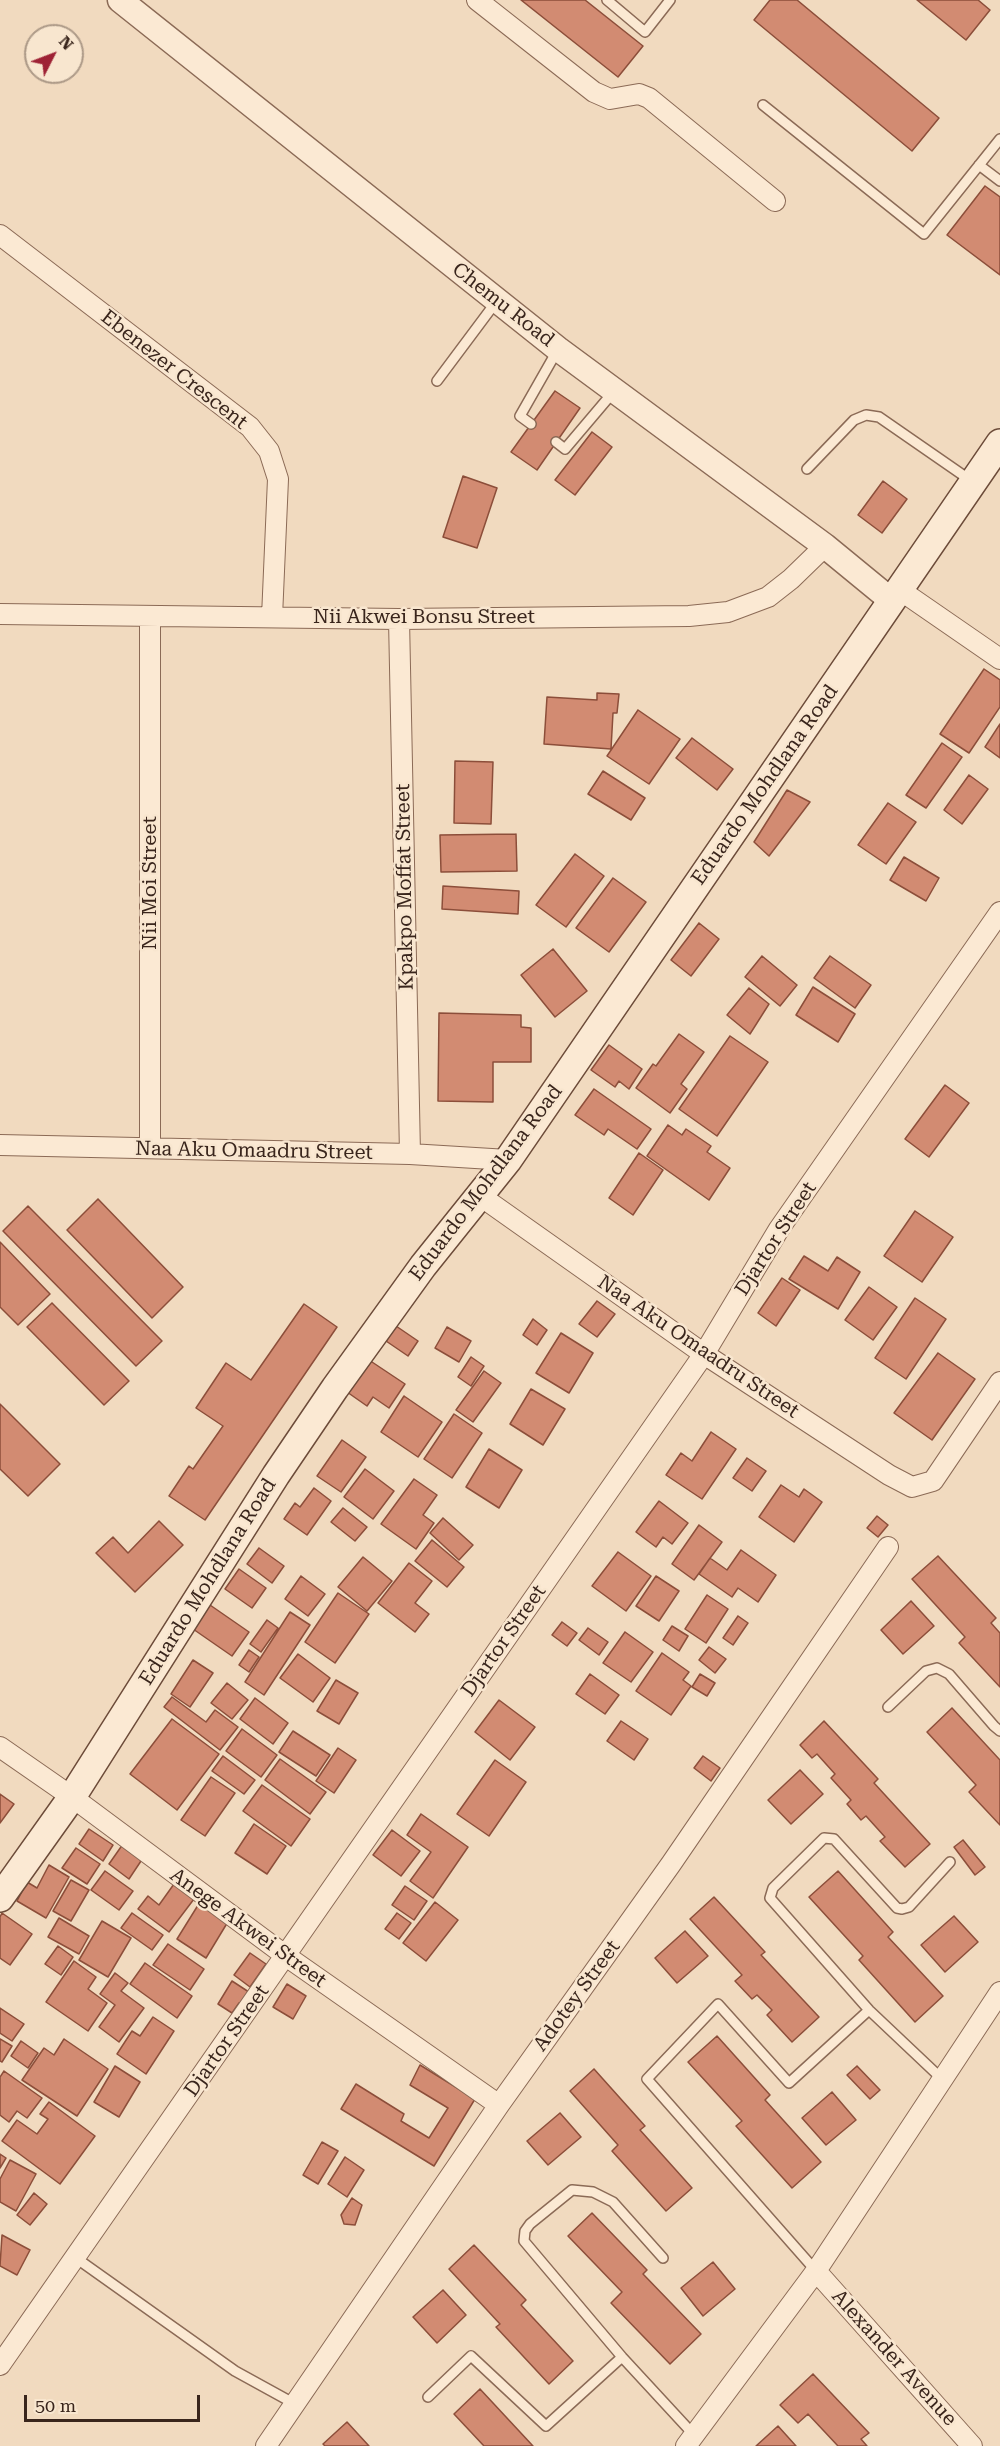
<!DOCTYPE html>
<html>
<head>
<meta charset="utf-8">
<style>
	body { margin:0 }
	#map { position:relative; width:1000px; height:2446px; overflow:hidden; background:#f1dabf; font-family:"Roboto Serif",serif }
	canvas { display:block }
	.north { position:absolute; left:24px; top:24px; width:60px; height:60px; box-sizing:border-box; background:#f8e6cf; border:2px solid #ac9987; border-radius:50%; rotate:48deg; font-size:16px; font-weight:700; line-height:24px; text-align:center; color:#39251c }
	.north::after { content:''; display:block; margin:auto; width:21px; height:27px; background:#9e2235; clip-path:polygon(50% 0,100% 100%,50% 72%,0 100%) }
	.scale { position:absolute; left:24px; top:2395px; width:176px; height:27px; box-sizing:border-box; border:3px solid #39251c; border-top:0; padding-left:8px; font-size:18px; line-height:21px; white-space:nowrap; color:#39251c; -webkit-text-stroke:4px #f8e6cf; paint-order:stroke }
</style>
</head>
<body>
<div id="map">
<canvas width="1000" height="2446"></canvas>
<div class="north">N</div>
<div class="scale">50 m</div>
</div>
<script>
const ctx = document.querySelector('canvas').getContext('2d');
ctx.lineJoin = 'round';
function paint(path, color) { ctx.fillStyle = color; ctx.fill(path, 'evenodd'); }
const poly = rows => new Path2D(rows.map(r => 'M' + r).join(''));
function stroke(path, color, width, dash) { ctx.strokeStyle = color; ctx.lineWidth = width; ctx.lineCap = dash ? 'butt' : 'round'; ctx.setLineDash(dash || []); ctx.stroke(path); }
function write(font, color, halo, rows, align = 'center') {
  ctx.font = font + ' "Roboto Serif",serif'; ctx.lineWidth = 5; ctx.setLineDash([]); ctx.textBaseline = 'middle'; ctx.strokeStyle = halo; ctx.fillStyle = color; for (const [text, x, y, turn = 0] of rows) {
    ctx.save(); ctx.translate(x, y); ctx.rotate((+turn || 0) * Math.PI / 180); ctx.textAlign = isNaN(turn) ? turn : align; if (halo) ctx.strokeText(text, 0, 0); ctx.fillText(text, 0, 0); ctx.restore();
  }
}
const building = poly([
	[521,0,585,0,643,46,618,77,521,0],
	[770,0,797,0,939,118,912,151,754,20,770,0],
	[917,0,978,0,990,10,966,40,917,0],
	[985,186,1000,197,1000,275,947,235,985,186],
	[555,391,580,408,537,470,511,452,555,391],
	[592,432,612,447,575,495,555,480,592,432],
	[463,476,497,488,477,548,443,537,463,476],
	[883,481,907,499,882,533,858,515,883,481],
	[984,669,1000,680,1000,707,969,753,940,734,984,669],
	[597,693,619,694,617,713,613,713,611,749,544,744,547,697,597,700,597,693],
	[638,710,680,739,649,784,607,756,638,710],
	[1000,724,1000,758,985,747,1000,724],
	[692,738,733,769,717,790,676,758,692,738],
	[942,743,962,757,926,808,906,795,942,743],
	[455,761,493,762,491,824,454,823,455,761],
	[603,771,645,798,631,820,588,794,603,771],
	[969,775,988,789,962,824,944,810,969,775],
	[787,790,810,802,769,856,754,842,787,790],
	[888,803,916,822,886,864,858,845,888,803],
	[516,834,517,871,441,872,440,835,516,834],
	[575,854,604,876,566,927,536,905,575,854],
	[904,857,939,878,926,901,890,880,904,857],
	[613,878,646,902,609,952,576,928,613,878],
	[443,886,519,891,518,914,442,909,443,886],
	[699,923,719,939,691,976,671,960,699,923],
	[553,949,587,991,555,1017,521,975,553,949],
	[762,956,797,985,780,1006,745,977,762,956],
	[830,956,871,985,855,1008,814,978,830,956],
	[813,987,855,1014,838,1042,796,1015,813,987],
	[749,988,769,1004,750,1034,727,1015,749,988],
	[439,1013,521,1015,521,1027,531,1028,531,1062,493,1062,493,1102,438,1101,439,1013],
	[679,1034,704,1052,681,1084,687,1089,670,1113,636,1088,653,1064,656,1066,679,1034],
	[730,1036,768,1062,717,1136,679,1109,730,1036],
	[609,1045,642,1069,629,1089,619,1081,615,1087,591,1070,609,1045],
	[945,1085,969,1103,929,1157,905,1139,945,1085],
	[594,1089,651,1129,637,1149,608,1129,604,1135,575,1115,594,1089],
	[668,1125,682,1135,686,1129,711,1146,707,1152,730,1168,709,1200,647,1156,668,1125],
	[639,1153,663,1170,633,1215,609,1198,639,1153],
	[98,1199,183,1287,152,1318,67,1230,98,1199],
	[28,1206,162,1341,136,1366,3,1231,28,1206],
	[915,1211,953,1237,922,1282,884,1256,915,1211],
	[0,1242,50,1294,18,1325,0,1307,0,1242],
	[804,1256,828,1271,837,1257,860,1272,838,1309,789,1279,804,1256],
	[782,1278,800,1290,776,1326,758,1313,782,1278],
	[869,1287,897,1307,873,1340,845,1320,869,1287],
	[915,1298,946,1319,906,1379,875,1358,915,1298],
	[597,1301,615,1314,597,1337,579,1324,597,1301],
	[52,1303,129,1381,104,1405,27,1327,52,1303],
	[304,1304,337,1327,205,1520,169,1496,189,1466,193,1469,223,1426,196,1408,226,1363,251,1380,304,1304],
	[533,1319,547,1330,537,1345,523,1335,533,1319],
	[396,1326,418,1341,408,1356,386,1341,396,1326],
	[447,1327,471,1341,459,1362,435,1348,447,1327],
	[561,1333,593,1353,569,1393,536,1373,561,1333],
	[938,1353,975,1379,932,1440,894,1413,938,1353],
	[471,1357,484,1366,471,1386,458,1377,471,1357],
	[369,1360,405,1384,389,1408,373,1397,367,1406,347,1392,369,1360],
	[484,1371,501,1383,473,1422,456,1410,484,1371],
	[531,1389,565,1409,543,1445,510,1424,531,1389],
	[404,1396,442,1422,418,1457,381,1432,404,1396],
	[0,1404,60,1464,28,1496,0,1469,0,1404],
	[454,1414,482,1433,452,1478,424,1459,454,1414],
	[711,1432,736,1449,702,1499,666,1475,681,1453,692,1461,711,1432],
	[342,1440,366,1457,341,1492,317,1476,342,1440],
	[489,1449,522,1470,499,1508,466,1487,489,1449],
	[747,1458,766,1471,752,1491,733,1478,747,1458],
	[365,1469,394,1491,373,1519,344,1497,365,1469],
	[414,1479,437,1495,423,1515,434,1523,416,1549,381,1524,414,1479],
	[781,1485,799,1497,804,1489,822,1502,794,1542,759,1517,781,1485],
	[314,1488,331,1501,307,1535,284,1519,295,1503,300,1507,314,1488],
	[659,1501,688,1523,672,1544,663,1537,656,1547,636,1532,659,1501],
	[343,1508,367,1527,355,1541,331,1522,343,1508],
	[877,1516,888,1525,878,1537,867,1528,877,1516],
	[443,1518,473,1545,459,1560,430,1533,443,1518],
	[159,1521,183,1545,135,1592,96,1553,113,1537,128,1553,159,1521],
	[699,1525,722,1542,694,1580,672,1564,699,1525],
	[432,1540,464,1567,447,1587,415,1561,432,1540],
	[259,1548,284,1566,272,1583,247,1564,259,1548],
	[741,1550,776,1575,758,1602,738,1588,732,1597,699,1574,710,1558,727,1570,741,1550],
	[618,1552,651,1576,626,1611,592,1586,618,1552],
	[938,1556,996,1618,991,1623,1000,1633,1000,1687,959,1643,965,1637,912,1579,938,1556],
	[363,1557,392,1581,367,1611,338,1587,363,1557],
	[409,1563,432,1581,415,1603,429,1614,415,1632,378,1603,409,1563],
	[239,1569,266,1588,252,1608,225,1589,239,1569],
	[301,1576,325,1594,308,1616,285,1599,301,1576],
	[656,1576,679,1591,659,1621,636,1606,656,1576],
	[338,1593,369,1614,335,1663,305,1642,338,1593],
	[707,1595,728,1609,706,1643,685,1629,707,1595],
	[911,1601,934,1626,903,1654,881,1630,911,1601],
	[210,1605,249,1632,232,1656,193,1629,210,1605],
	[290,1612,310,1625,264,1695,245,1682,290,1612],
	[738,1616,748,1623,733,1645,723,1638,738,1616],
	[267,1620,278,1628,261,1652,250,1644,267,1620],
	[562,1622,577,1633,567,1646,552,1635,562,1622],
	[672,1626,688,1636,679,1651,663,1640,672,1626],
	[588,1628,608,1642,599,1655,579,1640,588,1628],
	[625,1632,653,1652,631,1682,603,1663,625,1632],
	[709,1647,726,1659,715,1673,699,1660,709,1647],
	[249,1650,259,1657,249,1672,239,1665,249,1650],
	[662,1653,689,1672,683,1680,691,1686,671,1715,636,1691,662,1653],
	[298,1654,330,1678,313,1702,280,1678,298,1654],
	[193,1660,213,1673,190,1707,171,1694,193,1660],
	[590,1674,619,1695,605,1714,576,1694,590,1674],
	[700,1674,715,1683,707,1696,692,1687,700,1674],
	[336,1680,358,1693,339,1724,317,1711,336,1680],
	[227,1683,248,1700,232,1719,211,1703,227,1683],
	[172,1697,206,1722,215,1710,238,1727,220,1750,164,1707,172,1697],
	[255,1698,288,1723,273,1744,240,1719,255,1698],
	[499,1700,535,1727,510,1760,475,1732,499,1700],
	[952,1708,1000,1760,1000,1825,969,1792,976,1785,927,1732,952,1708],
	[172,1719,219,1754,177,1810,130,1774,172,1719],
	[621,1721,648,1739,634,1760,607,1741,621,1721],
	[824,1721,878,1779,874,1783,930,1844,905,1867,880,1841,885,1837,866,1816,861,1820,847,1804,851,1800,831,1778,835,1774,817,1754,812,1758,800,1745,824,1721],
	[242,1729,277,1755,261,1777,226,1751,242,1729],
	[293,1731,330,1755,316,1776,279,1752,293,1731],
	[338,1748,356,1760,334,1793,316,1781,338,1748],
	[223,1756,255,1780,244,1794,212,1771,223,1756],
	[703,1756,720,1768,711,1781,694,1768,703,1756],
	[280,1759,326,1792,310,1814,265,1780,280,1759],
	[495,1760,526,1782,489,1836,457,1814,495,1760],
	[800,1770,823,1794,791,1824,768,1800,800,1770],
	[211,1777,235,1793,205,1836,181,1820,211,1777],
	[262,1785,310,1819,291,1846,243,1811,262,1785],
	[0,1794,14,1804,0,1823,0,1794],
	[421,1814,468,1847,433,1898,410,1881,431,1852,407,1835,421,1814],
	[254,1824,286,1846,267,1874,235,1853,254,1824],
	[89,1829,113,1845,103,1861,79,1844,89,1829],
	[392,1830,420,1851,401,1876,373,1855,392,1830],
	[963,1840,985,1867,975,1875,954,1847,963,1840],
	[123,1844,143,1858,129,1879,109,1864,123,1844],
	[76,1848,100,1864,87,1884,62,1868,76,1848],
	[49,1865,69,1877,46,1918,17,1901,27,1882,37,1888,49,1865],
	[105,1871,133,1891,119,1910,91,1890,105,1871],
	[838,1871,893,1932,888,1937,943,1996,915,2022,859,1960,863,1956,809,1897,838,1871],
	[71,1880,89,1890,71,1921,53,1911,71,1880],
	[174,1884,194,1899,169,1932,138,1909,148,1896,159,1905,174,1884],
	[405,1886,427,1901,414,1920,392,1905,405,1886],
	[714,1897,765,1952,761,1955,819,2017,792,2042,767,2015,772,2010,757,1995,752,1999,735,1981,742,1975,690,1919,714,1897],
	[200,1902,229,1920,206,1958,177,1939,200,1902],
	[435,1902,458,1920,426,1961,403,1943,435,1902],
	[2,1913,32,1934,10,1965,0,1958,0,1917,2,1913],
	[132,1913,163,1935,152,1950,121,1928,132,1913],
	[397,1913,411,1923,399,1939,385,1929,397,1913],
	[954,1916,978,1942,945,1972,921,1945,954,1916],
	[59,1918,89,1936,79,1954,48,1937,59,1918],
	[102,1921,131,1938,108,1977,79,1960,102,1921],
	[685,1931,708,1956,677,1983,655,1958,685,1931],
	[168,1944,204,1969,190,1990,153,1965,168,1944],
	[58,1946,73,1957,61,1975,45,1964,58,1946],
	[250,1953,266,1964,250,1987,234,1975,250,1953],
	[74,1961,96,1977,88,1989,107,2003,88,2031,46,2002,74,1961],
	[145,1963,192,1996,177,2018,130,1984,145,1963],
	[115,1973,128,1983,121,1991,144,2008,119,2042,99,2027,115,2005,100,1994,115,1973],
	[232,1981,255,1996,247,2008,239,2003,232,2013,218,2004,232,1981],
	[287,1984,306,1996,293,2019,273,2007,287,1984],
	[0,2008,24,2024,12,2041,0,2033,0,2008],
	[153,2017,174,2031,146,2074,117,2054,132,2031,140,2036,153,2017],
	[717,2036,770,2095,765,2100,821,2162,792,2188,736,2126,742,2121,688,2062,717,2036],
	[0,2039,12,2046,2,2062,0,2061,0,2039],
	[64,2039,108,2069,77,2116,22,2080,44,2048,54,2055,64,2039],
	[21,2041,38,2053,28,2068,11,2056,21,2041],
	[420,2065,475,2099,434,2166,341,2109,356,2084,404,2114,401,2121,429,2138,448,2108,410,2085,420,2065],
	[115,2066,140,2082,119,2117,94,2102,115,2066],
	[857,2066,880,2090,870,2099,847,2075,857,2066],
	[594,2069,645,2126,640,2130,692,2188,666,2211,612,2151,618,2145,570,2091,594,2069],
	[4,2071,42,2098,27,2118,17,2111,9,2122,0,2115,0,2077,4,2071],
	[832,2092,856,2120,826,2145,802,2118,832,2092],
	[49,2102,95,2136,60,2184,2,2141,17,2120,37,2134,48,2119,40,2114,49,2102],
	[560,2113,581,2137,548,2165,527,2141,560,2113],
	[322,2142,338,2151,318,2184,303,2175,322,2142],
	[0,2154,6,2158,0,2168,0,2154],
	[345,2157,364,2170,347,2197,328,2184,345,2157],
	[10,2160,36,2174,16,2211,0,2202,0,2179,10,2160],
	[34,2193,47,2204,30,2225,17,2215,34,2193],
	[352,2198,362,2205,355,2225,344,2224,341,2215,352,2198],
	[592,2213,647,2270,643,2274,701,2334,670,2364,611,2303,622,2292,568,2236,592,2213],
	[2,2235,30,2250,17,2275,0,2266,2,2235],
	[474,2245,526,2300,521,2305,573,2361,549,2384,496,2327,500,2324,449,2269,474,2245],
	[713,2262,735,2289,703,2316,681,2288,713,2262],
	[443,2290,466,2315,437,2343,413,2317,443,2290],
	[813,2374,869,2433,861,2439,867,2446,838,2446,808,2414,798,2423,780,2405,813,2374],
	[480,2389,533,2446,484,2446,454,2414,480,2389],
	[347,2422,369,2446,325,2446,323,2444,347,2422],
	[778,2426,796,2446,756,2446,778,2426]
]);
paint(building, '#d28b72');
stroke(building, '#8c4e3a', 1.5);
const service = poly([
	[607,0,645,32,670,0],
	[763,105,924,234,1000,139],
	[979,165,1000,181],
	[437,381,496,302],
	[531,424,520,416,557,351],
	[556,442,565,449,615,390],
	[807,469,854,420,866,415,879,417,970,480],
	[888,1707,926,1671,937,1668,949,1674,994,1726,1000,1731],
	[942,2079,869,2010,770,1898,773,1888,824,1838,834,1839,897,1908,902,1909,909,1907,950,1862],
	[76,2258,235,2371,295,2404],
	[663,2258,613,2202,593,2192,572,2190,530,2224,525,2231,524,2241,622,2357,694,2435],
	[816,2271,647,2079,718,2004,789,2083,869,2010],
	[428,2397,471,2356,546,2426,622,2357]
]);
const minor = poly([
	[477,0,594,92,610,99,639,94,649,98,775,201],
	[0,235,250,427,269,451,278,479,272,617],
	[900,590,1000,659],
	[0,614,399,619,689,616,728,612,768,597,791,579,825,546],
	[399,619,410,1154],
	[0,1145,410,1154,508,1160],
	[150,1148,150,617],
	[479,1195,704,1354,889,1475,912,1487,933,1481,1000,1382],
	[0,1747,72,1797,286,1956,499,2105],
	[816,2271,972,2446],
	[0,2365,704,1354,779,1229,1000,912],
	[266,2446,499,2105,671,1864,888,1547],
	[686,2446,816,2271,1000,1992]
]);
const tertiary = poly([
	[120,0,558,349,825,546,892,601]
]);
const secondary = poly([
	[0,1898,72,1797,276,1475,335,1388,423,1266,508,1160,1000,443]
]);
stroke(service, '#8b6a56', 12);
stroke(minor, '#8b6a56', 22);
stroke(tertiary, '#8b6a56', 27);
stroke(secondary, '#6c4b39', 30);
stroke(service, '#fbe9d3', 9);
stroke(minor, '#fbe9d3', 20);
stroke(tertiary, '#fbe9d3', 24);
stroke(secondary, '#fbe9d3', 27);
write('20px', '#39251c', '#f8e6cf', [
	["Chemu Road",503,305,38],
	["Ebenezer Crescent",174,370,38],
	["Nii Akwei Bonsu Street",424,617],
	["Eduardo Mohdlana Road",765,785,-55],
	["Nii Moi Street",150,883,-90],
	["Kpakpo Moffat Street",405,887,-91],
	["Naa Aku Omaadru Street",254,1151,1],
	["Eduardo Mohdlana Road",486,1183,-53],
	["Djartor Street",776,1239,-57],
	["Naa Aku Omaadru Street",698,1347,34],
	["Eduardo Mohdlana Road",208,1582,-58],
	["Djartor Street",504,1641,-55],
	["Anege Akwei Street",248,1928,36],
	["Adotey Street",577,1996,-54],
	["Djartor Street",227,2041,-55],
	["Alexander Avenue",894,2358,48]
]);
</script>
</body>
</html>
